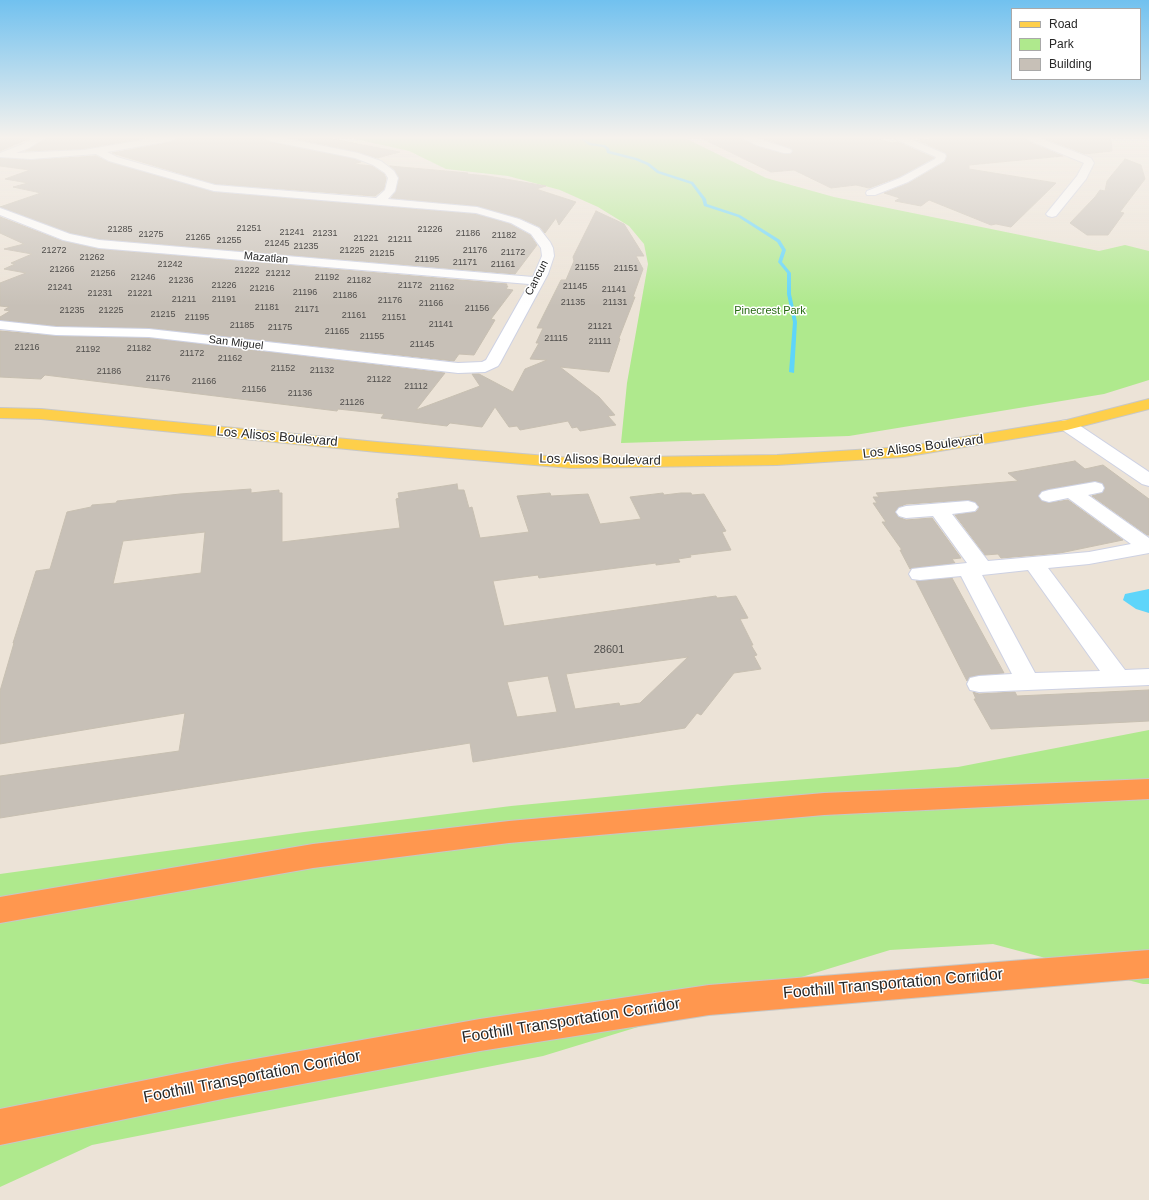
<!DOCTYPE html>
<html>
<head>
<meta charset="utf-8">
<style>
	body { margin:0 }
	#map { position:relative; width:1149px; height:1200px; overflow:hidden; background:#ece3d7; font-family:Arial,sans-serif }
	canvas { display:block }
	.legend { position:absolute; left:1011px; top:8px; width:130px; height:72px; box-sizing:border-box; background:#fff; border:1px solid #a9a9a9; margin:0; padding:5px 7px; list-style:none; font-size:12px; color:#282828 }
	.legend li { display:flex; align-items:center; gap:8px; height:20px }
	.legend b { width:20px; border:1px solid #a9a9a9 }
</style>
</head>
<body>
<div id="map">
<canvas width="1149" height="1200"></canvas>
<ul class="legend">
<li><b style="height:5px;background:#fecf4a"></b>Road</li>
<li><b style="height:11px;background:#afe98d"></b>Park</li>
<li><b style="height:11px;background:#c7c0b7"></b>Building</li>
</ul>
</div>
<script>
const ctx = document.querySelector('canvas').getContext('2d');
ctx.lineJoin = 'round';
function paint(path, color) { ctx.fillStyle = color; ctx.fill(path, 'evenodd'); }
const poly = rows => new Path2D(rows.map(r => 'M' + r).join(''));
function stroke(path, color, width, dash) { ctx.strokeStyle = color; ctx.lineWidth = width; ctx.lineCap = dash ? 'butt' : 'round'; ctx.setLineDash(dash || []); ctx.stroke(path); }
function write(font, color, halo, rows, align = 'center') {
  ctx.font = font + ' Arial,sans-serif'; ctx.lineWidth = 3; ctx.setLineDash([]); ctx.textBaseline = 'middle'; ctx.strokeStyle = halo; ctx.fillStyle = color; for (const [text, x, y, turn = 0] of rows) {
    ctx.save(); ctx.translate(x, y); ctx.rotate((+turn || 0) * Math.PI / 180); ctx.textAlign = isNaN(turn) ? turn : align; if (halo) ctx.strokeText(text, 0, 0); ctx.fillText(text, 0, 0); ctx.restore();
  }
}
paint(poly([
	[351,138,685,138,766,178,834,197,1099,251,1125,245,1149,251,1149,380,1104,394,849,436,621,443,627,383,648,264,644,244,629,226,598,207,560,190,508,176,446,169,409,151],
	[1149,730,1149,984,1143,984,993,944,890,950,543,1056,92,1145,0,1187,0,874,304,832,511,806,732,785,958,767]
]), '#afe98d');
paint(poly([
	[1149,589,1149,613,1136,609,1123,600,1125,594]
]), '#5ed5fa');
paint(poly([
	[579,138,583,138,591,143,605,145,609,148,610,151,637,158,649,163,659,171,693,182,706,199,707,204,740,215,780,240,786,250,782,262,791,273,791,294,797,322,794,373,789,372,793,322,787,294,787,273,778,262,782,250,777,242,738,217,704,206,702,199,691,184,657,173,647,165,635,160,607,153,606,149,603,147,589,145,579,138]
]), '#5ed5fa');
const building = poly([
	[0,138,30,138,0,151,0,138],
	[46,138,145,138,84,149,25,151,46,138],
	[177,138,264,138,270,142,355,159,361,162,354,164,372,166,384,174,386,178,384,189,375,196,215,184,112,153,171,142,177,138],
	[292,138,328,138,400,152,377,158,358,152,292,138],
	[701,138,742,138,756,146,784,154,791,154,793,150,790,148,761,138,875,138,892,143,898,142,934,158,899,177,869,188,856,185,831,188,794,170,771,172,701,138],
	[940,138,1024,138,1027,141,1063,156,969,165,969,169,1056,183,1011,227,996,224,991,225,929,200,921,206,895,201,900,198,884,193,909,183,945,162,947,157,946,153,917,140,940,138],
	[1043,138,1111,138,1112,151,1085,154,1043,138],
	[96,156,109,162,214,192,476,214,510,224,530,235,537,245,515,274,99,239,70,233,0,207,41,193,13,187,28,183,5,179,30,170,0,166,0,158,31,160,96,156],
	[1125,159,1141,165,1145,179,1120,212,1124,213,1108,235,1087,235,1070,223,1095,197,1100,190,1105,191,1107,181,1125,159],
	[390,166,468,173,467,174,488,176,546,186,536,189,576,202,559,225,556,218,545,233,540,227,520,218,477,206,391,198,396,191,399,178,395,170,390,166],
	[596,211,624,224,644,256,636,256,643,269,633,297,635,297,619,338,620,339,609,372,560,367,599,397,615,415,608,416,616,425,580,431,577,427,572,428,568,421,520,430,517,426,509,427,495,407,482,427,450,423,447,426,381,418,384,414,338,409,337,411,45,375,41,379,0,377,0,331,56,336,149,338,445,373,416,410,480,386,472,374,479,374,513,392,525,369,547,360,530,359,539,343,536,343,543,328,537,328,561,280,566,280,574,261,573,257,596,211],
	[0,217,62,241,99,249,507,284,506,286,508,286,506,289,513,290,491,319,495,320,474,355,459,354,454,361,149,328,56,326,0,320,0,317,10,311,4,310,9,307,0,306,0,283,26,273,4,269,15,264,11,263,32,254,4,249,24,244,0,233,0,217],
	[1075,461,1085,469,1103,465,1149,499,1149,535,1147,535,1092,496,1102,493,1105,489,1102,483,1095,481,1049,489,1042,491,1038,496,1042,501,1049,503,1068,500,1123,540,1060,553,1001,558,998,554,985,555,955,515,976,512,980,507,975,502,968,500,906,504,899,507,895,511,898,517,906,520,932,518,961,558,952,559,955,563,912,568,910,569,900,550,902,550,882,522,886,522,873,503,877,503,873,497,879,497,876,493,1018,481,1008,473,1075,461],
	[457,484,458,490,464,490,469,508,472,507,480,538,529,532,517,496,550,493,551,496,588,494,600,524,641,519,630,497,663,493,664,495,681,493,691,493,692,495,704,494,726,531,722,532,731,550,690,555,691,557,678,559,680,562,656,565,656,563,539,578,538,575,493,581,504,626,716,596,717,598,736,596,748,618,740,619,753,645,751,645,757,655,754,656,761,669,734,673,701,715,697,713,685,728,473,762,470,743,0,818,0,776,179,751,185,713,0,744,0,691,14,643,13,643,36,571,50,569,67,512,91,507,92,505,116,503,117,501,180,494,251,489,251,493,279,490,279,493,282,493,282,542,400,528,396,499,399,498,398,493,457,484],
	[205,532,201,573,113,584,123,541,205,532],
	[688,657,640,703,620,706,619,703,575,709,566,674,688,657],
	[548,676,557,712,517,717,507,682,548,676],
	[952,578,1004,673,979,675,970,677,967,681,916,581,952,578],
	[1149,690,1149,721,991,729,974,699,976,699,973,692,979,694,1015,692,1017,696,1149,690]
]);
paint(building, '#c7c0b7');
stroke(building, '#c7bfb1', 1);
const minor = poly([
	[33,138,45,138,29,148,16,153,84,150,154,138,176,138,171,141,107,152,117,157,215,185,376,198,385,190,388,178,385,173,373,165,355,158,270,141,265,138,284,138,358,153,381,161,394,171,398,178,395,191,388,199,477,207,519,219,539,228,550,242,553,248,554,256,548,274,500,363,498,366,485,372,458,373,149,337,56,335,0,329,0,321,56,327,149,329,458,363,482,362,486,360,529,284,99,248,63,240,0,215,0,208,70,234,99,240,533,277,542,256,541,248,531,234,511,223,476,213,214,191,109,161,96,154,31,159,0,157,0,153,23,144,33,138],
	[743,138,756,138,790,149,792,151,790,153,784,153,756,145,743,138],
	[895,138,908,138,945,154,946,156,944,161,908,182,875,195,867,195,866,193,867,191,900,178,935,159,936,157,897,140,895,138],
	[1026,138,1039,138,1091,158,1094,163,1086,179,1056,216,1052,217,1048,216,1046,214,1077,176,1084,163,1028,140,1026,138],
	[1067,420,1073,421,1149,472,1149,486,1142,484,1061,429,1058,425,1061,421,1067,420],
	[1095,482,1102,484,1104,488,1102,492,1088,495,1149,538,1149,553,1089,564,1048,568,1125,670,1149,669,1149,685,979,692,970,690,967,684,970,678,979,676,1012,674,961,576,920,580,912,579,909,574,912,569,920,568,967,563,933,516,906,518,899,516,896,512,899,508,906,506,968,501,975,503,978,507,975,511,952,514,988,561,1089,552,1131,544,1068,498,1049,502,1042,500,1039,496,1042,492,1049,490,1095,482],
	[1028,570,1100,671,1035,673,982,575,1028,570]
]);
const major = poly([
	[1149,399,1149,409,1067,430,903,457,777,465,571,468,377,452,41,419,0,418,0,408,41,409,377,442,571,458,777,455,903,447,1067,420,1149,399]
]);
const highway = poly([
	[1149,779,1149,799,824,815,509,843,313,868,0,923,0,897,313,844,509,821,824,793,1149,779],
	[1149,950,1149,978,709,1015,480,1051,227,1098,0,1145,0,1109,227,1064,480,1019,709,985,1149,950]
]);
stroke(minor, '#cdd1e3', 2);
stroke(major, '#c7c7c7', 2);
stroke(highway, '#c7c7c7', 2);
paint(minor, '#fff');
paint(major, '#fecf4a');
paint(highway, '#ff974f');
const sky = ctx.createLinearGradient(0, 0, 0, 306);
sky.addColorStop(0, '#71c1ef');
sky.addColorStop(0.45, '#f6f2ed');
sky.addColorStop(1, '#f6f2ed00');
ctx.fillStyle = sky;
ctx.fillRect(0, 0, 1149, 306);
write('9px', '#504e4c', null, [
	["21251",249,229],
	["21285",120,230],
	["21226",430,230],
	["21241",292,233],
	["21231",325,234],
	["21186",468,234],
	["21275",151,235],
	["21182",504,236],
	["21265",198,238],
	["21221",366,239],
	["21211",400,240],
	["21255",229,241],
	["21245",277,244],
	["21235",306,247],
	["21272",54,251],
	["21225",352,251],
	["21176",475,251],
	["21172",513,253],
	["21215",382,254],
	["21262",92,258],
	["21195",427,260],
	["21171",465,263],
	["21242",170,265],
	["21161",503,265],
	["21155",587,268],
	["21151",626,269],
	["21266",62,270],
	["21222",247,271],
	["21256",103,274],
	["21212",278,274],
	["21246",143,278],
	["21192",327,278],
	["21236",181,281],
	["21182",359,281],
	["21226",224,286],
	["21172",410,286],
	["21145",575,287],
	["21241",60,288],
	["21162",442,288],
	["21216",262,289],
	["21141",614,290],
	["21196",305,293],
	["21231",100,294],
	["21221",140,294],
	["21186",345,296],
	["21211",184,300],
	["21191",224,300],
	["21176",390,301],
	["21135",573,303],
	["21131",615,303],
	["21166",431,304],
	["21181",267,308],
	["21156",477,309],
	["21171",307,310],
	["21235",72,311],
	["21225",111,311],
	["21215",163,315],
	["21161",354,316],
	["21195",197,318],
	["21151",394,318],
	["21141",441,325],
	["21185",242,326],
	["21121",600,327],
	["21175",280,328],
	["21165",337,332],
	["21155",372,337],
	["21115",556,339],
	["21111",600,342],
	["21145",422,345],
	["21216",27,348],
	["21182",139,349],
	["21192",88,350],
	["21172",192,354],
	["21162",230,359],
	["21152",283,369],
	["21132",322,371],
	["21186",109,372],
	["21176",158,379],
	["21122",379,380],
	["21166",204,382],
	["21112",416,387],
	["21156",254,390],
	["21136",300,394],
	["21126",352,403]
]);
write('11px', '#282828', '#fff', [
	["Mazatlan",266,258,5],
	["Cancun",537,278,-63],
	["San Miguel",236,343,7]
]);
write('11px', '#276a12', '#fff', [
	["Pinecrest Park",770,311]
]);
write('11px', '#504e4c', null, [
	["28601",609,650]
]);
write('13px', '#282828', '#fff', [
	["Los Alisos Boulevard",277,437,5],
	["Los Alisos Boulevard",923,447,-7],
	["Los Alisos Boulevard",600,460,1]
]);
write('16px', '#282828', '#fff', [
	["Foothill Transportation Corridor",893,984,-5],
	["Foothill Transportation Corridor",571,1021,-9],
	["Foothill Transportation Corridor",252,1077,-11]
]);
</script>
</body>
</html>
